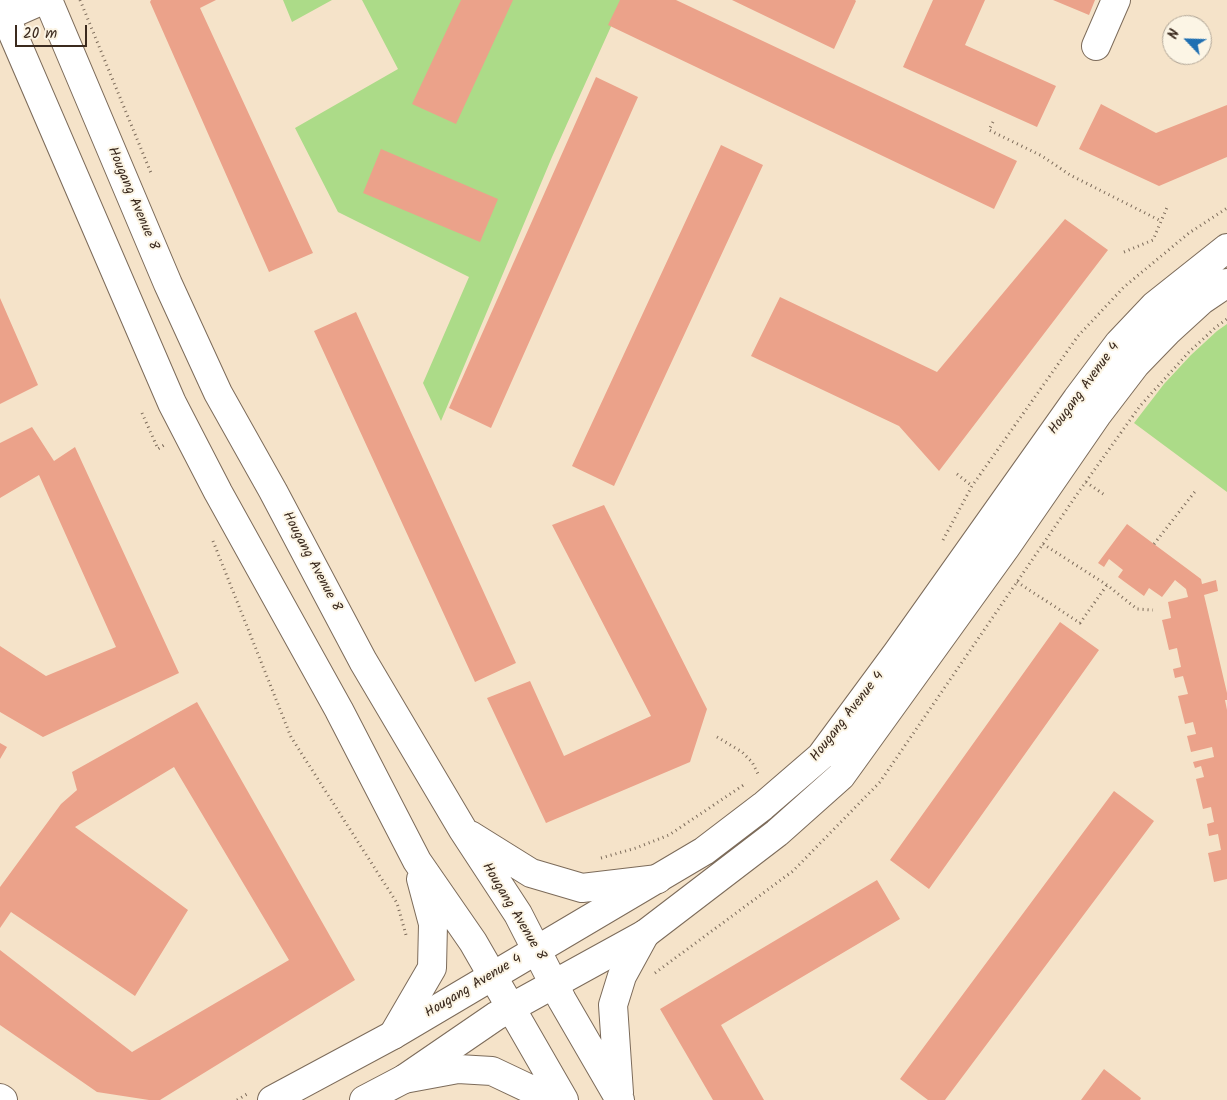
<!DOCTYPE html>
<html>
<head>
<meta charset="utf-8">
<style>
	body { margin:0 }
	#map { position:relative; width:1227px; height:1100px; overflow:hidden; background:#f5e3c9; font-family:Kalam,sans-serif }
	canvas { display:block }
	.north { position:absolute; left:1162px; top:15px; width:50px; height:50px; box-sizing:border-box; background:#fcf5e5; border:1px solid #afa495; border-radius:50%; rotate:294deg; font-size:14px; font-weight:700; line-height:20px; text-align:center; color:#3b2a1e }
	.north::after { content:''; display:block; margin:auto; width:18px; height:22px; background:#1f6fb2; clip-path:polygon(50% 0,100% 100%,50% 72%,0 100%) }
	.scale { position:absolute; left:15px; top:25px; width:72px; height:22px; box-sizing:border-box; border:2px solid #3b2a1e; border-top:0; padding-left:6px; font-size:15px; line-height:18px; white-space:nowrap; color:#3b2a1e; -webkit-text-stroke:4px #fcf5e5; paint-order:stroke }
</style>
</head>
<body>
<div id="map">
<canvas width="1227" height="1100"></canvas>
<div class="north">N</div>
<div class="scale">20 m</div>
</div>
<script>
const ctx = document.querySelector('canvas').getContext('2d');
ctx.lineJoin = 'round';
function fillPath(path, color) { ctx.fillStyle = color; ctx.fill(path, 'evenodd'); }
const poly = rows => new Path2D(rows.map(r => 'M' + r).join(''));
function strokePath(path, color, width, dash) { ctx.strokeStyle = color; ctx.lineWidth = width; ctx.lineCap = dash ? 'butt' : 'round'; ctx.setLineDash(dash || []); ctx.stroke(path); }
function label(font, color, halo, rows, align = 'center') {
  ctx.font = font + ' Kalam,sans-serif'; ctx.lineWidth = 4; ctx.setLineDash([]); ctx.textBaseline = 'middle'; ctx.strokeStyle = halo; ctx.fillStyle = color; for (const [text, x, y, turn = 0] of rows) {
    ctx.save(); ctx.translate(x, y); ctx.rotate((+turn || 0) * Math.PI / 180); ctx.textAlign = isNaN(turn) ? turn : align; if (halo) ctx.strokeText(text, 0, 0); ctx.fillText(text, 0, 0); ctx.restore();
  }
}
const green = poly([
	[283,0,332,0,292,22],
	[362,0,623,0,552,157,441,421,423,383,469,277,338,212,295,128,398,69],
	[1227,324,1227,492,1134,423,1164,384,1191,355,1217,331]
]);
const building = poly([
	[151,0,216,0,200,8,313,253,269,272,150,2],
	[461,0,513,0,456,124,412,104],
	[620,0,676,0,1017,161,994,209,608,25],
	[732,0,855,0,856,1,834,49],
	[933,0,985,0,965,45,1056,86,1037,127,903,67],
	[1053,0,1095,0,1089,15],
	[596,77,638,97,491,428,449,408],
	[1101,104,1156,133,1227,105,1227,157,1159,186,1079,149],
	[721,145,763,165,614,486,572,466],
	[381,149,498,199,480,242,363,193],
	[1065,219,1108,250,939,471,899,426,751,356,780,297,937,372],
	[0,298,38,385,0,404],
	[356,312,516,663,475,682,314,331],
	[32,427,54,461,75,447,179,673,43,737,0,712,0,646,46,676,116,647,39,475,0,498,0,443],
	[604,505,707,709,690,762,546,823,487,698,530,681,564,756,651,716,552,525],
	[1127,524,1201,579,1202,584,1216,580,1218,591,1204,595,1227,693,1227,700,1225,700,1227,710,1227,879,1214,882,1208,853,1221,850,1218,834,1209,836,1207,824,1214,822,1211,807,1203,809,1196,779,1204,777,1201,766,1195,768,1193,762,1214,757,1212,747,1191,752,1187,736,1196,734,1193,722,1185,724,1178,696,1188,694,1183,676,1175,678,1173,669,1181,667,1177,648,1169,650,1162,620,1171,618,1168,602,1188,597,1186,589,1175,580,1162,597,1149,588,1144,596,1118,577,1123,570,1109,559,1104,567,1098,563],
	[1060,622,1099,650,929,889,890,860],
	[197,702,355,980,160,1100,149,1100,97,1092,0,1025,0,950,132,1052,289,960,174,767,75,827,188,910,135,996,11,912,0,928,0,887,61,804,77,790,72,772],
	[0,743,7,747,0,759],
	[1114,791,1154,821,945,1100,928,1100,900,1079],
	[877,880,900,919,721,1025,764,1100,713,1100,660,1009],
	[1104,1069,1141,1098,1140,1100,1081,1100]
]);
const path = poly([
	[80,0,151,173],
	[993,122,989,130,1042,156,1070,175,1161,221],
	[1124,252,1153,240,1168,205],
	[142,413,158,449,164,445],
	[957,474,972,486],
	[1086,482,1106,496],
	[943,540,972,486,1078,336,1124,287,1189,233,1227,208],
	[213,541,291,737,397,903,406,935],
	[1043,544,1107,585,1137,609,1153,610],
	[1154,544,1197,489],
	[1017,582,1080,623,1107,585],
	[717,737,742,752,752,762,759,776],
	[601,858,636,848,669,835,745,784],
	[655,973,793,871,880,782,1080,490,1140,406,1189,352,1216,327,1227,319],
	[237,1100,247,1094]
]);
const minor = poly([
	[0,19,43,0],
	[1096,46,1116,0],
	[0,1098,3,1100],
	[272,1100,393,1035,704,851,763,806,821,756,897,653,1077,399,1119,343,1154,306,1227,248],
	[364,1100,404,1079,496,1016,645,934,777,833,841,776,1006,547,1097,415,1136,364,1167,332,1202,300,1227,283]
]);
const major = poly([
	[48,0,168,284,218,393,273,491,363,661,463,830,518,914,562,1000,620,1100],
	[0,4,172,403,218,492,339,710,417,861,473,942,564,1100],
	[470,835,531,873,582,888,658,879],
	[393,1035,432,968,433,924,421,879],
	[404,1079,458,1069,492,1071,530,1089,544,1100],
	[619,1093,613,1005,622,976,645,934]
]);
const streetNames = [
	["Hougang Avenue 8",132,199,67],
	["Hougang Avenue 4",1085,389,-54],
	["Hougang Avenue 8",311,562,62],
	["Hougang Avenue 4",848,717,-52],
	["Hougang Avenue 8",513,912,59],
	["Hougang Avenue 4",474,987,-31]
];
fillPath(green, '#acdb88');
fillPath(building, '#eba28a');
strokePath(minor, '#7c6b5a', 30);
strokePath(major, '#7c6b5a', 30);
strokePath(path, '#7c6b5a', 3, [1, 4]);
strokePath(minor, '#fff', 28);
strokePath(major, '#fff', 28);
label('14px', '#3b2a1e', '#fcf5e5', streetNames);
</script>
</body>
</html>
